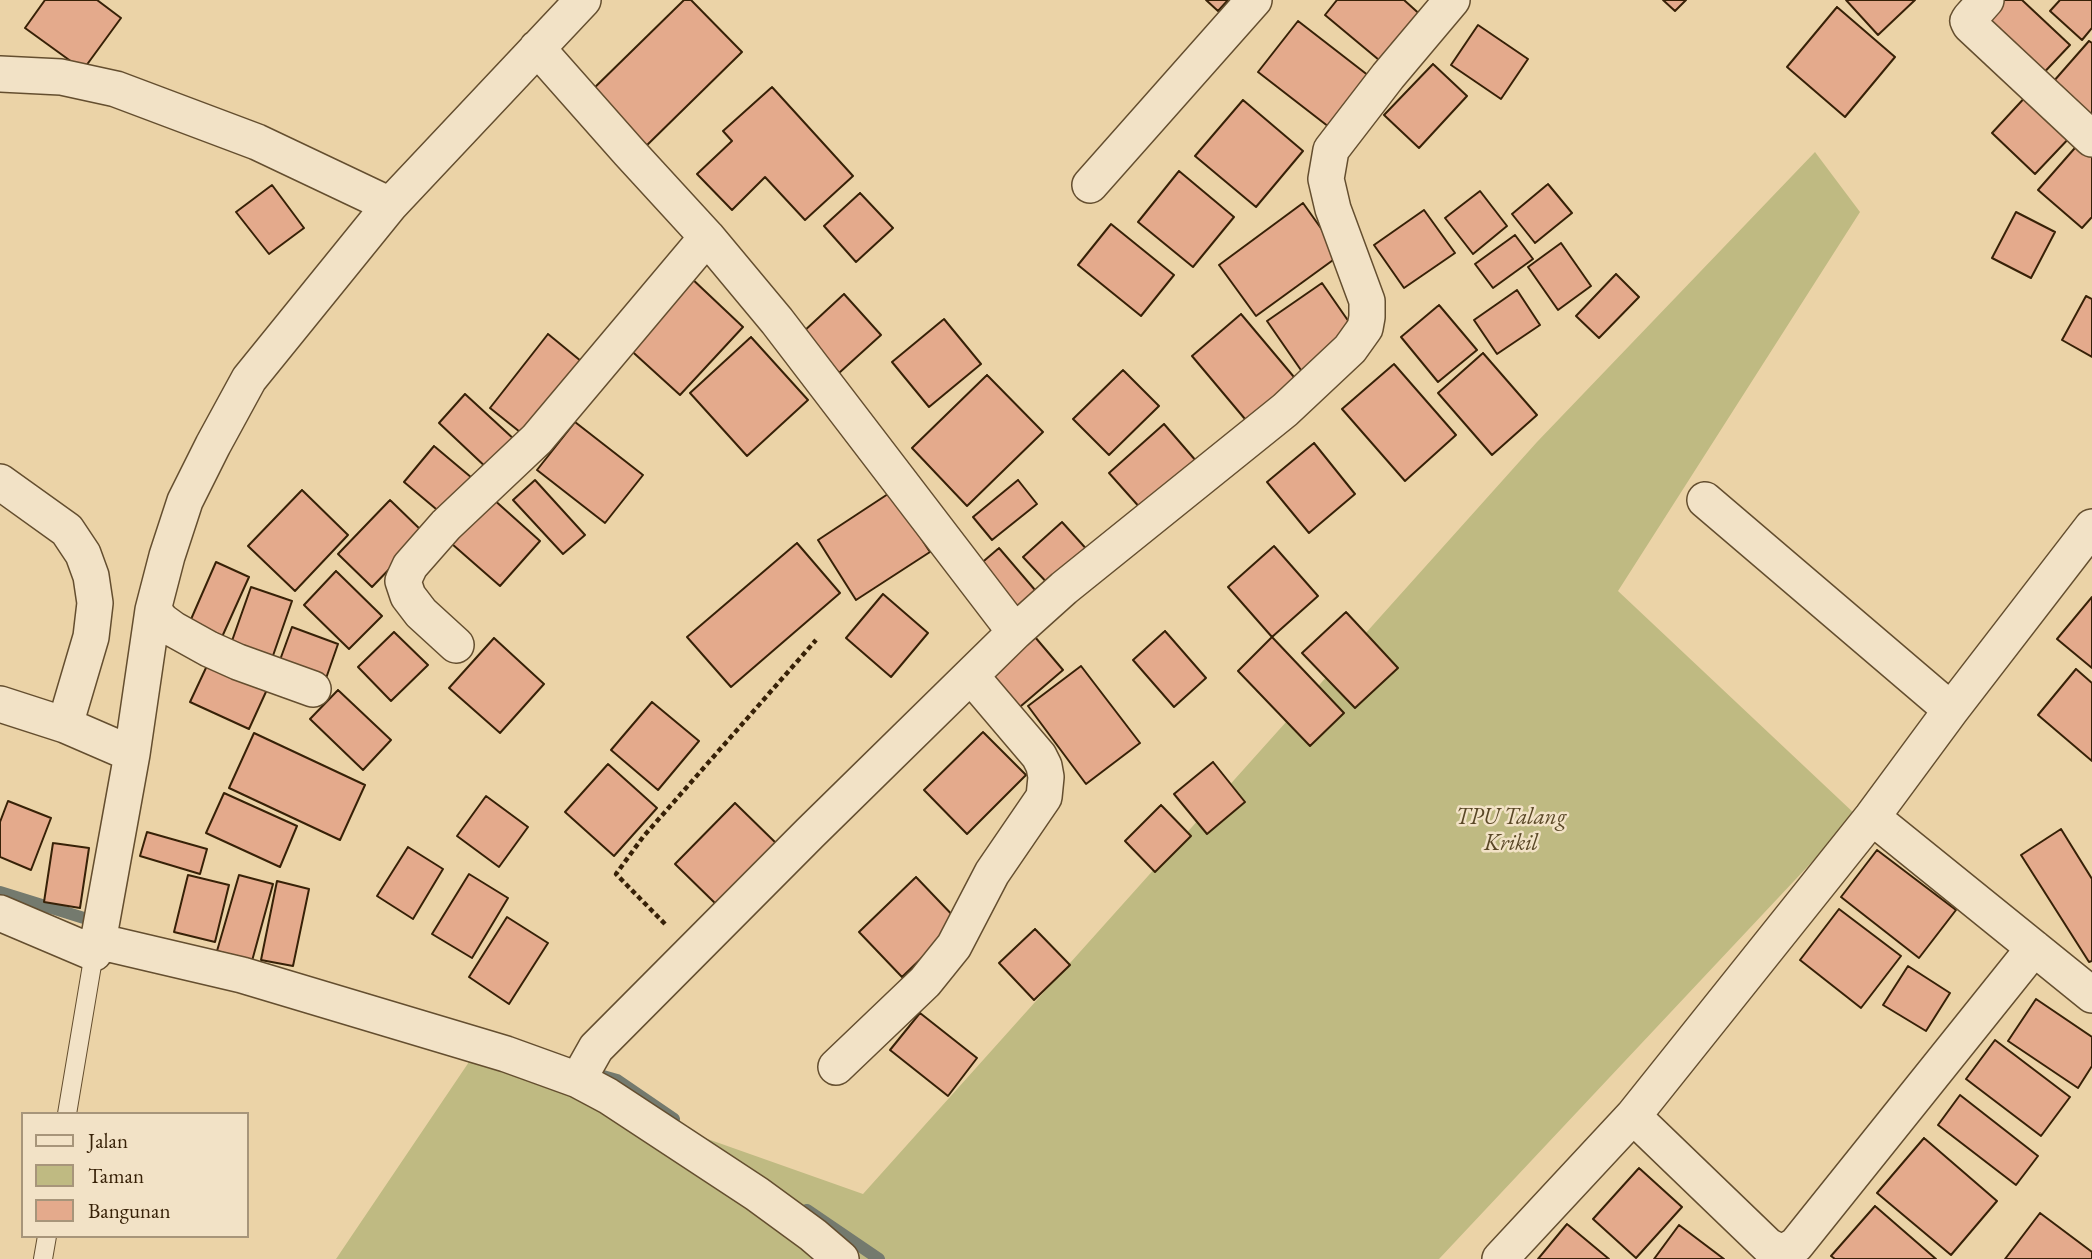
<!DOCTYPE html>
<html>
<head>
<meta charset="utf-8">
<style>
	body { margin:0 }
	#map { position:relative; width:2092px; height:1259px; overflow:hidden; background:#ebd3a7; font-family:"EB Garamond",serif }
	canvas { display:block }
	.legend { position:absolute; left:21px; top:1112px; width:228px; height:126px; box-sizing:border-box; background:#f2e2c6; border:2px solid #a7957a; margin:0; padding:9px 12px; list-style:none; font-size:21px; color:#372107 }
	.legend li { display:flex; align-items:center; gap:14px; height:35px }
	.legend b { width:35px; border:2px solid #a7957a }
</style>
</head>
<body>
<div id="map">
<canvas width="2092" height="1259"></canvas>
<ul class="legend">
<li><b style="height:9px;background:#f2e2c6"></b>Jalan</li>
<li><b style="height:19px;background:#bfba82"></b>Taman</li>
<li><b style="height:19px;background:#e4aa8c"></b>Bangunan</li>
</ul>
</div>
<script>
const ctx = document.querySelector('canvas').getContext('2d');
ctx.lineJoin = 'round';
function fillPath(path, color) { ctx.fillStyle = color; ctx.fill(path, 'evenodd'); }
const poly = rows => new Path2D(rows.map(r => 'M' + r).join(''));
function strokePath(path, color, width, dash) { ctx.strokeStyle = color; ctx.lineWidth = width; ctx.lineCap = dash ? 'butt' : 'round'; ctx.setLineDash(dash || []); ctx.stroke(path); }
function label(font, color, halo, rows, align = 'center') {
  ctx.font = font + ' "EB Garamond",serif'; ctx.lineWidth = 5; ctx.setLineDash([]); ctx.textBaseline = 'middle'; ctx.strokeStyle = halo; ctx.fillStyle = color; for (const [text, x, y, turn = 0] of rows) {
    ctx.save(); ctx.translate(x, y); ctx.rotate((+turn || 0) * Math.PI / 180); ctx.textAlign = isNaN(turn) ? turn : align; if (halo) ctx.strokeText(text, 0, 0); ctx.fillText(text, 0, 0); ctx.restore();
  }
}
const green = poly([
	[1815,152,1860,212,1618,591,1856,815,1439,1259,336,1259,473,1056,863,1194,1537,442]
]);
const stream = poly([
	[0,892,100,923],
	[596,1074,617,1080,674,1119],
	[807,1210,879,1259]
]);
const building = poly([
	[45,0,97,0,121,18,83,70,25,28,45,0],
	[684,0,691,0,742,52,641,151,587,95,684,0],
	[1206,0,1228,0,1218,11,1206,0],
	[1337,0,1404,0,1424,18,1385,65,1325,15,1337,0],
	[1663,0,1686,0,1675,11,1663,0],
	[1846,0,1915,0,1878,35,1846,0],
	[2003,0,2022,0,2070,45,2036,81,1978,27,2003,0],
	[2060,0,2092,0,2092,28,2082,40,2050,11,2060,0],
	[1837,7,1895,57,1845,117,1787,67,1837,7],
	[1298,21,1369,76,1329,127,1258,72,1298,21],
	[1478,25,1528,59,1501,99,1451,65,1478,25],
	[2089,41,2092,43,2092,116,2046,90,2089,41],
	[1433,64,1467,96,1419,148,1384,115,1433,64],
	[772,87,853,176,805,220,765,177,732,210,697,174,732,141,723,131,772,87],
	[2029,93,2073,134,2035,174,1992,133,2029,93],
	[1243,100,1303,151,1256,207,1195,156,1243,100],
	[2081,141,2092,150,2092,217,2082,228,2038,190,2081,141],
	[1179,171,1234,217,1193,267,1138,222,1179,171],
	[1548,184,1572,213,1535,243,1512,214,1548,184],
	[272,185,304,228,269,254,236,212,272,185],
	[1480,191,1507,226,1473,254,1445,218,1480,191],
	[860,193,893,228,856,262,824,226,860,193],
	[1303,203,1340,255,1256,316,1219,265,1303,203],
	[1424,210,1455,253,1404,288,1374,245,1424,210],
	[2016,212,2055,232,2031,278,1992,258,2016,212],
	[1111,224,1174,275,1141,316,1078,265,1111,224],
	[1515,235,1533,259,1493,288,1475,264,1515,235],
	[1561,243,1591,286,1558,310,1528,267,1561,243],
	[1616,274,1639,297,1599,338,1576,316,1616,274],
	[689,276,743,327,680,395,625,345,689,276],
	[1322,283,1358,335,1303,373,1267,321,1322,283],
	[1517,290,1540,325,1497,354,1474,320,1517,290],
	[844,294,881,335,839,373,802,333,844,294],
	[2086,296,2092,299,2092,357,2062,340,2086,296],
	[1439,305,1477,350,1438,382,1401,337,1439,305],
	[1241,314,1299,383,1250,425,1192,356,1241,314],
	[944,319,981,364,929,407,892,362,944,319],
	[548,334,587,366,530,440,490,408,548,334],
	[751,337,808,400,747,456,690,393,751,337],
	[1483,353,1537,415,1492,455,1438,393,1483,353],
	[1394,364,1456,435,1405,481,1342,409,1394,364],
	[1123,370,1159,406,1109,455,1073,419,1123,370],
	[987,375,1043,432,967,506,912,448,987,375],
	[465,394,516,441,490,471,439,423,465,394],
	[575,422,643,475,605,523,537,470,575,422],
	[1164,424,1197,462,1142,510,1109,473,1164,424],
	[1314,443,1355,494,1309,533,1267,482,1314,443],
	[434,446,472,478,442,514,404,482,434,446],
	[535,480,585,535,563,554,513,500,535,480],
	[1018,480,1037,504,992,540,973,517,1018,480],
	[302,490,348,535,295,591,248,546,302,490],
	[891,492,930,552,856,600,818,540,891,492],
	[492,498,540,541,500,586,452,544,492,498],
	[390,500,424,533,372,587,338,554,390,500],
	[1062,522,1090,553,1051,587,1023,557,1062,522],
	[797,543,840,593,731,687,687,637,797,543],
	[1274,546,1318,596,1272,637,1228,587,1274,546],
	[999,548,1041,597,1013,621,971,572,999,548],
	[216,562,249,577,217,648,185,633,216,562],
	[336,571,382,616,349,649,304,605,336,571],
	[251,587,292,601,268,670,227,655,251,587],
	[883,594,928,633,891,677,846,638,883,594],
	[2092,597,2092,668,2057,639,2092,597],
	[1346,612,1398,668,1355,708,1302,653,1346,612],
	[292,627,338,644,323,687,276,671,292,627],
	[1165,631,1206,678,1174,707,1133,660,1165,631],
	[394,632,428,665,391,701,358,667,394,632],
	[1035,637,1063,670,1007,718,979,684,1035,637],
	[1272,637,1344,713,1310,746,1238,671,1272,637],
	[494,638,544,684,500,733,449,688,494,638],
	[212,655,270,683,249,729,190,702,212,655],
	[1081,666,1140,743,1086,784,1028,706,1081,666],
	[2076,669,2092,683,2092,761,2038,715,2076,669],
	[338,690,391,740,363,770,310,719,338,690],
	[652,702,699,741,658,790,611,750,652,702],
	[983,732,1026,775,967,834,924,790,983,732],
	[254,733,365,785,340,840,229,788,254,733],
	[1213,762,1245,802,1207,834,1174,794,1213,762],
	[608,764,657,808,614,856,565,812,608,764],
	[224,793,297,826,280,867,206,833,224,793],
	[486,796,528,827,499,867,457,836,486,796],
	[8,801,51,818,31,870,0,857,0,822,8,801],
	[735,803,779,846,719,907,675,864,735,803],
	[1161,805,1191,836,1155,872,1125,841,1161,805],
	[2061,829,2092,879,2092,961,2089,962,2021,855,2061,829],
	[147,832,207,849,200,874,140,856,147,832],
	[53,843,89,848,80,908,44,902,53,843],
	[408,847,443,869,413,919,377,896,408,847],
	[1877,850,1956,910,1919,958,1841,897,1877,850],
	[469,874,508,898,472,958,432,934,469,874],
	[188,875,229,885,215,942,174,932,188,875],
	[239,875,273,884,252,961,217,951,239,875],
	[916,877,959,922,902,977,859,932,916,877],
	[277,881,309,889,293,966,261,960,277,881],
	[1839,909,1901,956,1861,1008,1800,960,1839,909],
	[507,917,548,943,509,1004,469,977,507,917],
	[1035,929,1070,965,1034,1000,999,963,1035,929],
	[1908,966,1950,993,1926,1031,1883,1005,1908,966],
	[2036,999,2092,1037,2092,1066,2078,1088,2008,1041,2036,999],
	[920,1013,977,1058,948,1096,890,1050,920,1013],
	[1995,1040,2070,1097,2041,1136,1966,1079,1995,1040],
	[1960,1095,2038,1156,2016,1185,1938,1125,1960,1095],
	[1924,1138,1997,1201,1951,1255,1877,1193,1924,1138],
	[1639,1168,1682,1207,1636,1258,1593,1219,1639,1168],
	[1875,1206,1936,1259,1835,1259,1831,1256,1875,1206],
	[2040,1213,2092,1252,2092,1259,2005,1259,2040,1213],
	[1567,1224,1609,1259,1538,1259,1567,1224],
	[1679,1225,1724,1259,1654,1259,1679,1225]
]);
const path = poly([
	[665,924,616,874,643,837,816,640]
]);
const lane = poly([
	[67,1114,94,953],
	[43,1259,47,1236]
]);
const street = poly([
	[1986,0,1970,18,1968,21,1970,25,2092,139],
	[537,48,629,152,707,237,777,321,1015,632],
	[0,74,61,77,116,89,257,142,390,205],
	[1090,185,1254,0],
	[0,482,67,530,83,554,91,576,95,603,91,637,65,725],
	[1705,500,1951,710],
	[153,610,162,621,173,629,209,649,238,662,313,689],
	[456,645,421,613,408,596,403,581,410,566,446,525,537,439,707,237],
	[0,704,65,725,132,754],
	[1872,817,2092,995],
	[0,913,94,953,100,931,132,754,153,610,167,556,185,501,213,445,249,379,390,205,583,0],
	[97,941,242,975,506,1054,578,1080,608,1096,757,1194,813,1235,841,1259],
	[836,1067,925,982,954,946,992,873,1044,797,1046,777,1044,766,1039,756,971,676],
	[578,1080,596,1048,810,833,1015,632,1064,588,1285,410,1350,349,1365,328,1367,317,1367,301,1333,209,1326,179,1331,150,1388,76,1452,0],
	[1633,1116,1768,1246,1782,1253,1796,1245,2034,948],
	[1500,1259,1633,1116,1872,817,1951,710,2092,527]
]);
const parkNames = [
	["TPU Talang",1511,818],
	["Krikil",1511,844]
];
fillPath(green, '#bfba82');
strokePath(stream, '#747a6e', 12);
fillPath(building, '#e4aa8c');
strokePath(building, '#372107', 2);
strokePath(lane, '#644e2f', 20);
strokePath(street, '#644e2f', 38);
strokePath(path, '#372107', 4.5, [5, 3.5]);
strokePath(lane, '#f2e2c6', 18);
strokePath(street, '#f2e2c6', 35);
label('italic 23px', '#594726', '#f2e2c6', parkNames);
</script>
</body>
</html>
